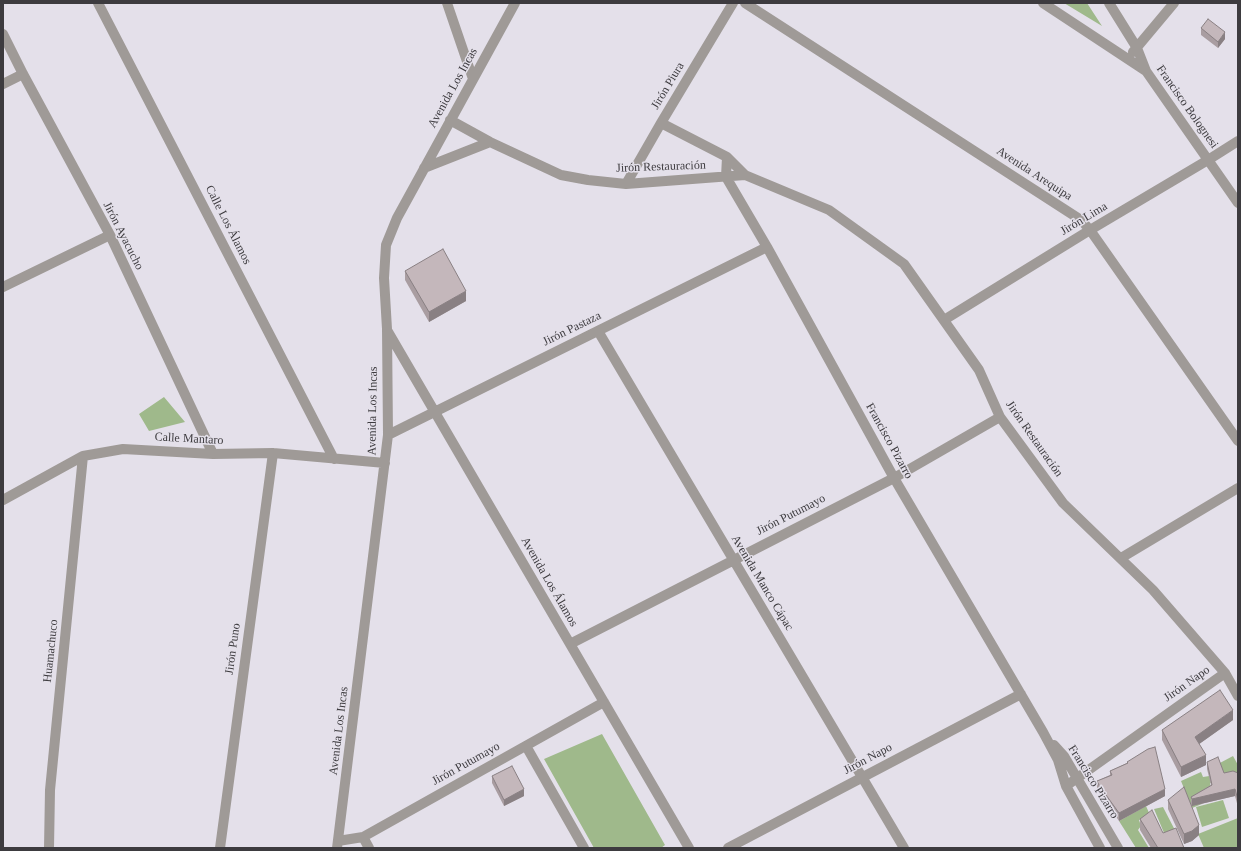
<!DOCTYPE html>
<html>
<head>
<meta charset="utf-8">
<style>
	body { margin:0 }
	#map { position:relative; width:1241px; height:851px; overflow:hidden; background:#e4e0ea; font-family:"Times New Roman",serif }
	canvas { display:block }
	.frame { position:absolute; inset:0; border:4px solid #3d3b3f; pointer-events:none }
</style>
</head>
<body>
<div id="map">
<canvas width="1241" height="851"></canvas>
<div class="frame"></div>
</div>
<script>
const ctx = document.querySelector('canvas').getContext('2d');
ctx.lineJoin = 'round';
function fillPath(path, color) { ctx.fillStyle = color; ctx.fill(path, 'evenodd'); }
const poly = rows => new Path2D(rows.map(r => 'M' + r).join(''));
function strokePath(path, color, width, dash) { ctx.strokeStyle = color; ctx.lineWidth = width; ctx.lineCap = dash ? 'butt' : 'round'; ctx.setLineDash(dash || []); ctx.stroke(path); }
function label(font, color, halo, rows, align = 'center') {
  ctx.font = font + ' "Times New Roman",serif'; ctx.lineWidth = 3; ctx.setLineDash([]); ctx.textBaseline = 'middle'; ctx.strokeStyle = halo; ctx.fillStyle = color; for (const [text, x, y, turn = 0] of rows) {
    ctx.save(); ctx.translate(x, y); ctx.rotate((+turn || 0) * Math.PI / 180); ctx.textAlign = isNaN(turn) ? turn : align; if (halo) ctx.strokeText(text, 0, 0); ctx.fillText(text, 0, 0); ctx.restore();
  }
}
const green = poly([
	[1064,3,1087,3,1102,26],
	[164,397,185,422,149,431,139,414],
	[602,734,665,845,661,848,594,848,544,759],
	[1233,756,1238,765,1238,780,1210,783,1211,791,1202,804,1192,808,1181,781,1201,772,1203,777,1222,774,1218,764],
	[1223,800,1229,818,1202,827,1196,807],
	[1146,806,1150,815,1139,820,1141,826,1138,830,1149,848,1136,848,1119,821],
	[1163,807,1178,836,1167,840,1154,809],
	[1238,818,1238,848,1204,848,1198,834]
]);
const minor = poly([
	[98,3,334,459],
	[447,3,473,79],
	[745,3,1081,220,1090,230,1238,441],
	[1043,3,1146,71],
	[1109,3,1137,48,1146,71,1238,203],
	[3,34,23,74,110,235,213,454],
	[1133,52,1174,3],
	[3,84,23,74],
	[450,120,490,142,561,175,588,180,626,184,745,175],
	[661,123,727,157,745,175,829,210,904,264,979,370,1000,417,1063,503,1153,590,1225,673,1238,696],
	[727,157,726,177,767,247,894,478,1043,732,1058,760,1066,786,1100,848],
	[424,168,490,142],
	[626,184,661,123,733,3],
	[3,287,110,235],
	[944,320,1090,230,1208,160,1238,141],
	[387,330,689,848],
	[598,331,904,848],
	[388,435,767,247],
	[3,500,83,456,123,449,213,454,273,453,385,463],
	[1121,558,1238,488],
	[570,644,894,478,1000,417],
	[1054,745,1064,756,1118,848],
	[526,746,584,848],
	[1066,786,1225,673],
	[363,837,369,848],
	[338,841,363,837,604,702],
	[49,848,50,790,83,456],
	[220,848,273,453],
	[337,848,388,435,387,329,384,278,386,245,397,218,515,3],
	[728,848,1021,694]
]);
const wall = poly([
	[1201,28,1225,39,1218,48,1201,35],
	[405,271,466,301,429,322,405,280],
	[1238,642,1238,655,1237,652,1237,643],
	[1233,720,1199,744,1206,765,1181,777,1162,740,1162,730],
	[1127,762,1165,796,1119,821,1106,802,1105,804,1097,789,1097,781,1110,775,1110,771,1127,763],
	[1207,762,1224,773,1238,773,1238,807,1235,796,1192,806,1191,804,1191,797,1211,785,1207,769],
	[492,776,524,796,504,806,492,783],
	[1168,800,1199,835,1192,841,1184,844,1168,809],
	[1140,819,1163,833,1184,848,1151,848,1140,830]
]);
const shadedWall = poly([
	[1225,32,1225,39,1218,48,1218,42],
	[466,291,466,301,429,322,429,312],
	[1233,710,1233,720,1195,747,1195,737],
	[1206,755,1206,765,1181,777,1181,767],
	[524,789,524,796,504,806,504,800],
	[1165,789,1165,796,1119,821,1119,813],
	[1235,789,1235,796,1192,806,1192,799],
	[1106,795,1106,802,1105,804,1105,797],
	[1199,825,1199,835,1192,841,1184,844,1184,834]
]);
const building = poly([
	[1208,19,1225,32,1218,42,1201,28,1208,19],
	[443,249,466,291,429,312,405,271,443,249],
	[1220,690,1233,710,1195,737,1206,755,1181,767,1162,730,1220,690],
	[1155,747,1165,789,1119,813,1106,795,1105,797,1097,781,1112,775,1110,771,1128,763,1127,762,1148,749,1155,747],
	[1218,757,1224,773,1233,771,1238,773,1238,800,1235,789,1192,799,1191,797,1212,785,1207,762,1218,757],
	[512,766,524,789,504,800,492,776,512,766],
	[1184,787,1199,825,1192,831,1184,834,1168,800,1184,787],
	[1152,810,1163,833,1176,828,1184,848,1158,848,1140,819,1152,810]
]);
const streetNames = [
	["Jirón Piura",668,86,-59],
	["Avenida Los Incas",453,88,-61],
	["Francisco Bolognesi",1187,107,55],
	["Jirón Restauración",661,167,-2],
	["Avenida Arequipa",1034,174,33],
	["Jirón Lima",1084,219,-31],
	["Calle Los Álamos",228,225,63],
	["Jirón Ayacucho",123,236,63],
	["Jirón Pastaza",572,329,-26],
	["Avenida Los Incas",373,411,-89],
	["Calle Mantaro",189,439,3],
	["Jirón Restauración",1034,439,55],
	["Francisco Pizarro",889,441,61],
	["Jirón Putumayo",791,515,-27],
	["Avenida Los Álamos",549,582,60],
	["Avenida Manco Cápac",762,583,59],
	["Jirón Puno",233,649,-82],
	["Huamachuco",51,651,-84],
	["Jirón Napo",1187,684,-35],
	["Avenida Los Incas",339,731,-83],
	["Jirón Napo",868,759,-28],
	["Jirón Putumayo",466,764,-29],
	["Francisco Pizarro",1093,782,58]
];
fillPath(green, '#9fb98b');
strokePath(minor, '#9f9a97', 10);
fillPath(wall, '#a99da1');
fillPath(shadedWall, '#898083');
fillPath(building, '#c4b7bb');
strokePath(building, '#898083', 1);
label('12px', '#3d3b3f', '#e4e0ea', streetNames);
</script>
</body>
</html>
